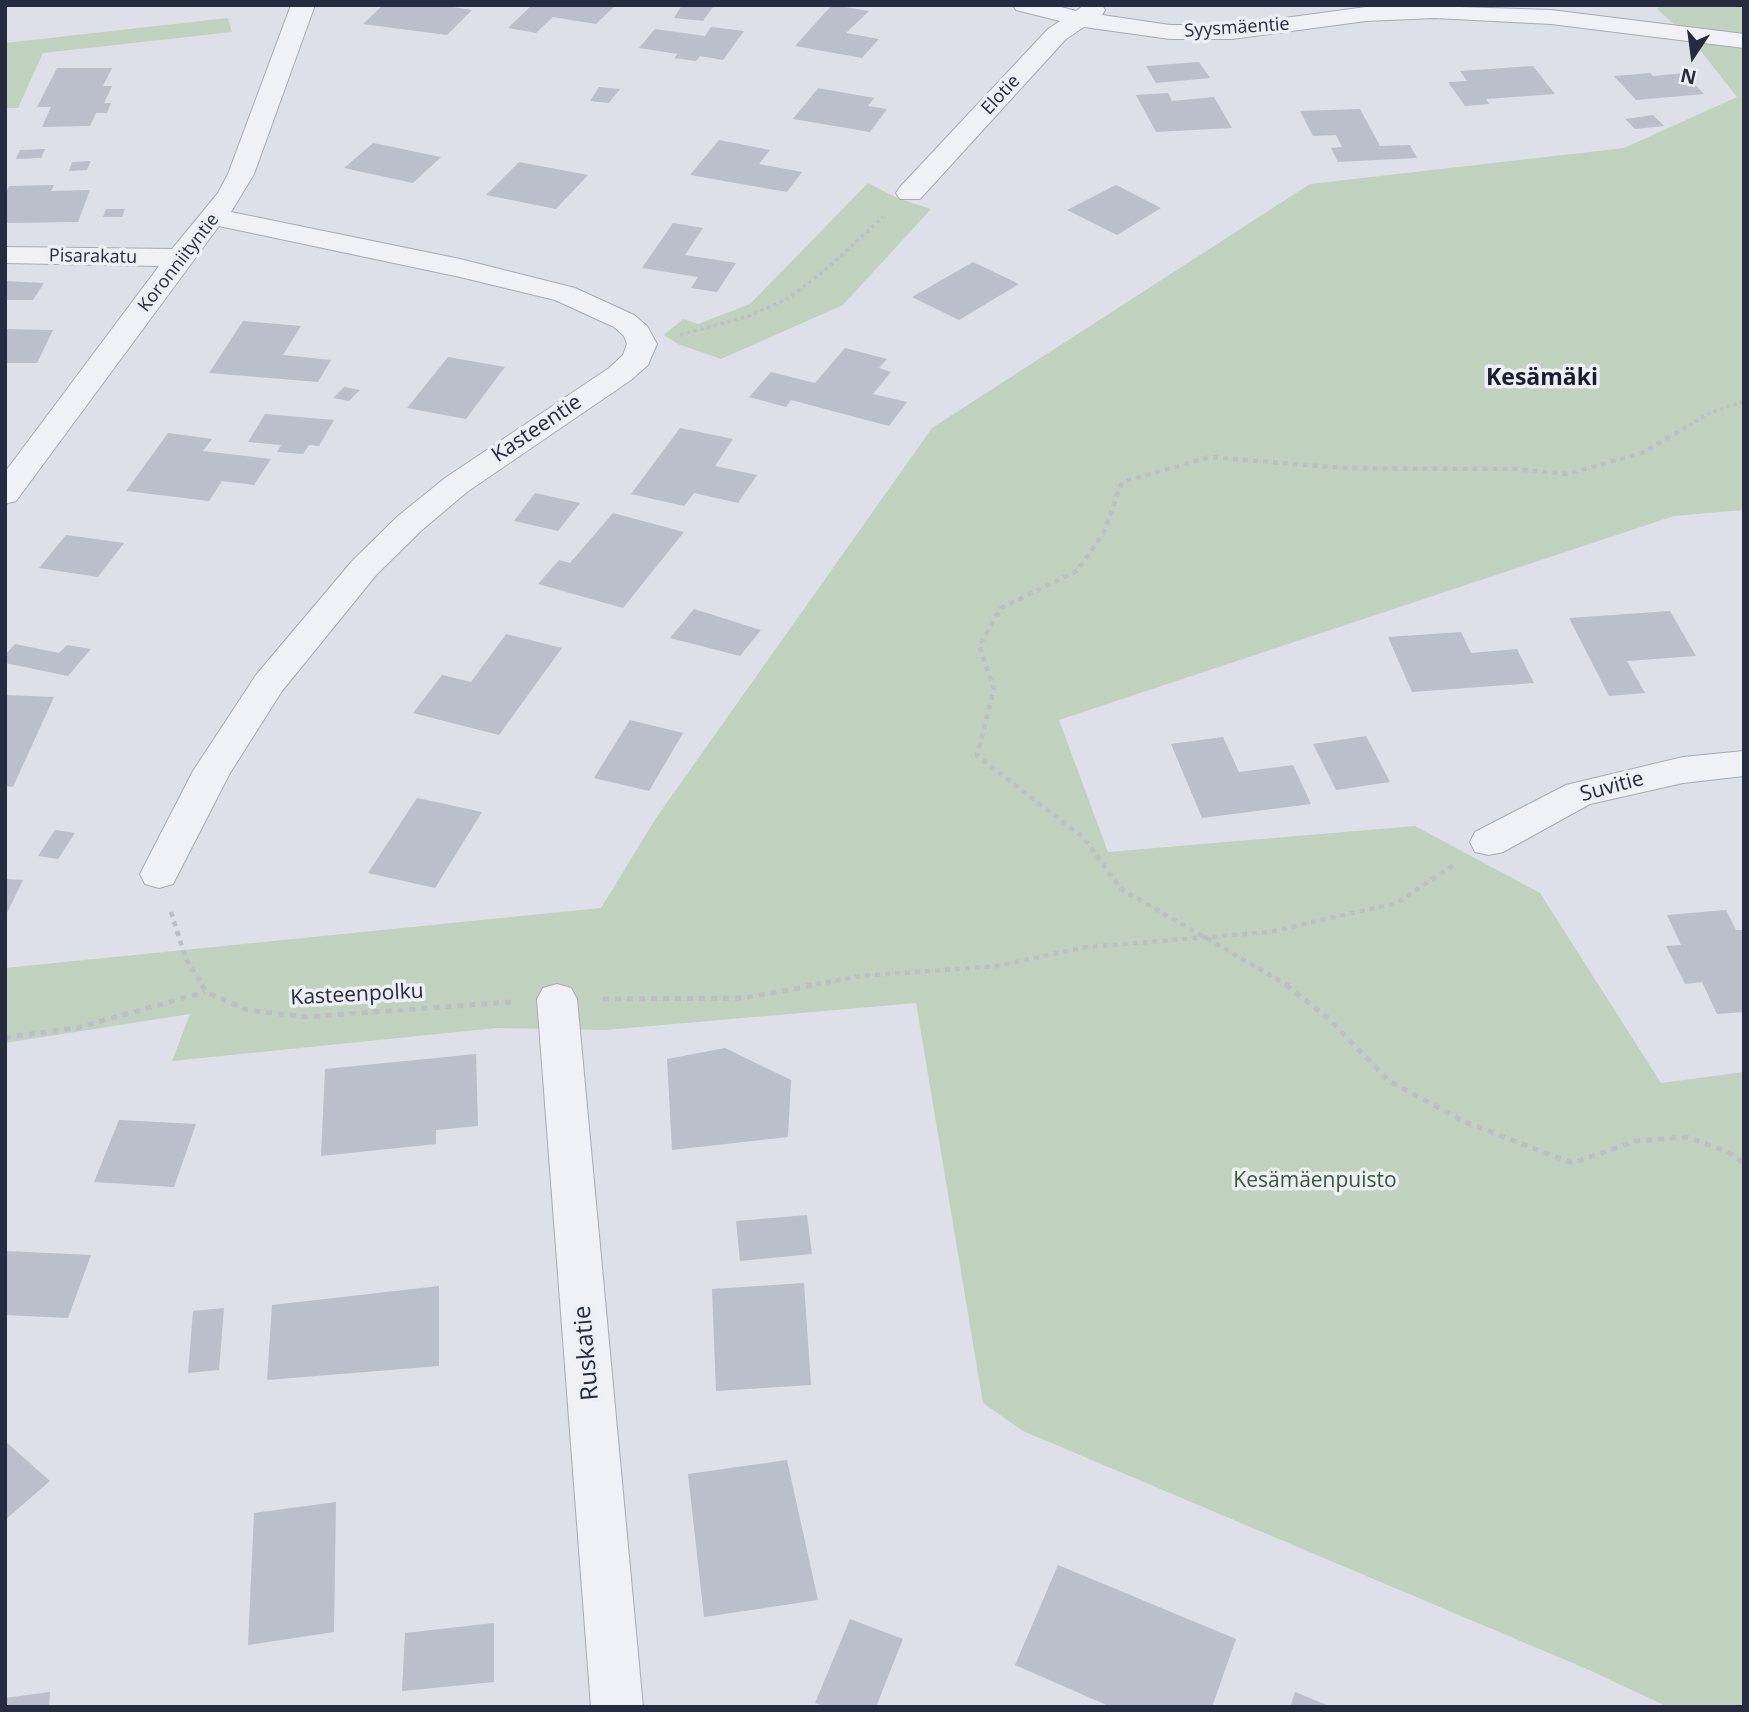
<!DOCTYPE html>
<html>
<head>
<meta charset="utf-8">
<style>
	body { margin:0 }
	#map { position:relative; width:1749px; height:1712px; overflow:hidden; background:#dde0e8; font-family:"Open Sans",sans-serif }
	canvas { display:block }
	.frame { position:absolute; inset:0; border:7px solid #262b3f; pointer-events:none }
	.north { position:absolute; left:1658px; top:21px; width:70px; height:70px; -webkit-text-stroke:5px #edeff5; paint-order:stroke; rotate:193deg; font-size:19px; font-weight:700; line-height:28px; text-align:center; color:#262b3f }
	.north::after { content:''; display:block; margin:auto; width:24px; height:32px; background:#262b3f; clip-path:polygon(50% 0,100% 100%,50% 72%,0 100%) }
</style>
</head>
<body>
<div id="map">
<canvas width="1749" height="1712"></canvas>
<div class="frame"></div>
<div class="north">N</div>
</div>
<script>
const ctx = document.querySelector('canvas').getContext('2d');
ctx.lineJoin = 'round';
function fillPath(path, color) { ctx.fillStyle = color; ctx.fill(path, 'evenodd'); }
const poly = rows => new Path2D(rows.map(r => 'M' + r).join(''));
function strokePath(path, color, width, dash) { ctx.strokeStyle = color; ctx.lineWidth = width; ctx.lineCap = dash ? 'butt' : 'round'; ctx.setLineDash(dash || []); ctx.stroke(path); }
function label(font, color, halo, rows, align = 'center') {
  ctx.font = font + ' "Open Sans",sans-serif'; ctx.lineWidth = 7; ctx.setLineDash([]); ctx.textBaseline = 'middle'; ctx.strokeStyle = halo; ctx.fillStyle = color; for (const [text, x, y, turn = 0] of rows) {
    ctx.save(); ctx.translate(x, y); ctx.rotate((+turn || 0) * Math.PI / 180); ctx.textAlign = isNaN(turn) ? turn : align; if (halo) ctx.strokeText(text, 0, 0); ctx.fillText(text, 0, 0); ctx.restore();
  }
}
const green = poly([
	[1662,5,1744,5,1744,510,1674,516,1059,720,1108,852,1415,826,1540,893,1661,1083,1744,1072,1744,1707,1668,1707,1589,1670,1023,1431,983,1403,916,1003,605,1030,497,1028,172,1061,190,1014,5,1043,5,968,601,908,656,818,932,428,1310,184,1624,148,1737,97,1693,41,1657,9],
	[228,18,232,32,43,53,18,108,5,108,5,43],
	[868,183,897,198,931,209,843,305,721,359,678,344,664,335,683,319,698,324,750,304]
]);
const building = poly([
	[383,5,439,5,472,10,447,35,363,24],
	[532,5,616,5,596,24,553,17,536,33,508,28],
	[682,5,696,5,713,7,703,21,674,18],
	[832,5,869,11,846,33,879,39,862,58,795,46],
	[711,27,744,31,723,60,700,56,696,61,674,58,678,54,639,48,655,29,705,36],
	[1199,62,1210,78,1156,83,1146,66],
	[1533,66,1555,94,1486,99,1489,104,1465,106,1448,82,1467,81,1460,71],
	[57,68,112,68,103,86,112,86,104,103,111,103,107,113,96,113,90,126,42,127,51,107,37,107],
	[1650,73,1653,76,1684,73,1704,94,1636,100,1614,76],
	[599,87,620,89,609,103,590,101],
	[818,88,874,98,868,106,887,109,870,132,793,119],
	[1168,93,1172,101,1214,97,1232,128,1156,132,1136,95],
	[1360,109,1380,146,1410,145,1417,158,1338,162,1331,148,1342,147,1336,135,1313,136,1300,111],
	[1653,115,1664,126,1635,129,1625,119],
	[719,140,770,150,759,164,802,172,787,192,690,175],
	[373,143,441,157,413,183,344,168],
	[45,149,41,158,16,159,20,150],
	[91,161,87,170,69,171,72,162],
	[519,162,588,175,556,209,486,195],
	[54,185,51,191,90,190,78,222,5,223,5,194,9,186],
	[1116,185,1161,208,1117,235,1067,210],
	[106,209,125,209,122,217,103,217],
	[673,223,703,228,685,255,736,263,717,292,691,288,698,277,642,268],
	[973,262,1019,284,959,320,912,297],
	[5,281,44,283,33,300,5,300],
	[243,321,301,326,283,355,331,360,318,382,209,373],
	[5,329,53,330,37,363,5,363],
	[845,348,887,359,879,368,891,372,873,394,907,402,889,426,791,400,786,407,749,397,771,372,815,383],
	[448,357,505,367,466,419,407,408],
	[344,387,360,390,349,401,333,398],
	[265,414,334,420,319,446,309,445,303,454,277,452,281,445,248,442],
	[680,428,733,439,715,466,757,475,738,503,694,493,684,506,631,494],
	[168,433,212,439,203,451,271,459,254,485,222,481,209,501,126,491],
	[535,493,580,503,558,531,514,521],
	[613,513,684,532,623,608,538,584,559,560,570,563],
	[66,535,124,543,98,577,39,568],
	[694,609,761,630,740,656,670,638],
	[1670,611,1696,656,1627,661,1645,693,1609,696,1569,618],
	[1461,632,1471,653,1517,649,1534,683,1412,692,1388,637],
	[506,634,562,648,499,735,413,713,442,675,471,682],
	[15,644,59,653,67,645,91,649,68,676,5,663,5,655],
	[5,695,54,697,13,787,5,786],
	[630,720,683,733,649,791,594,778],
	[1366,736,1390,782,1336,790,1313,744],
	[1223,737,1239,772,1293,765,1311,804,1202,818,1171,744],
	[417,798,482,812,435,888,368,873],
	[55,830,75,833,58,859,38,856],
	[5,879,23,880,5,917],
	[1726,910,1736,930,1744,930,1744,1012,1717,1014,1702,982,1685,984,1666,946,1681,945,1667,915],
	[725,1048,791,1080,788,1137,672,1150,667,1059],
	[476,1054,478,1126,436,1130,436,1144,321,1156,325,1069],
	[119,1120,196,1124,174,1187,94,1182],
	[807,1215,812,1254,740,1261,736,1221],
	[5,1251,91,1255,68,1318,5,1315],
	[804,1283,811,1385,716,1391,712,1289],
	[439,1286,439,1366,267,1380,272,1305],
	[224,1308,219,1370,188,1373,193,1311],
	[5,1441,50,1481,5,1520],
	[787,1460,818,1600,704,1617,688,1474],
	[336,1502,334,1632,248,1645,254,1513],
	[1058,1565,1236,1639,1212,1707,1111,1707,1015,1665],
	[850,1619,903,1639,876,1707,827,1707,815,1703],
	[494,1623,494,1682,402,1691,405,1633],
	[50,1692,49,1707,5,1707,5,1698],
	[1295,1692,1332,1707,1290,1707]
]);
const pathFar2 = poly([
	[680,335,749,316,787,299,823,272,883,217],
	[1683,429,1710,413,1744,401]
]);
const pathFar1 = poly([
	[171,912,186,959,203,986],
	[806,986,861,976,997,966,1087,947,1269,932,1397,903,1453,865],
	[1289,986,1121,889,1083,837,977,756,994,689,979,646,1001,608,1077,571,1104,532,1122,482,1210,457,1342,468,1515,469,1567,474,1642,453,1686,427]
]);
const path = poly([
	[202,985,206,992,247,1010,306,1017,511,1002],
	[1286,985,1328,1018,1389,1081,1465,1122,1572,1163,1636,1141,1687,1137,1726,1151,1744,1163],
	[603,999,744,998,815,985],
	[5,1038,80,1027,205,992]
]);
const street = poly([
	[291,5,315,5,254,174,231,212,460,259,575,288,634,315,647,326,657,344,648,365,631,380,467,492,422,530,377,574,282,691,230,773,173,884,159,888,145,884,140,874,193,771,256,675,353,560,398,516,445,478,609,368,623,355,627,344,624,336,614,327,555,300,460,277,219,226,16,501,5,504,5,472,159,266,5,263,5,247,172,249,218,193,228,174,291,5],
	[1013,5,1054,5,1076,11,1084,5,1102,5,1105,10,1102,15,1170,25,1232,25,1366,7,1400,5,1551,10,1744,34,1744,48,1551,24,1435,18,1366,21,1232,39,1170,39,1084,27,1066,39,920,199,900,199,896,193,900,187,1048,29,1060,21,1016,10,1013,5],
	[1744,751,1744,776,1683,783,1590,804,1503,852,1489,855,1475,852,1470,842,1475,832,1566,785,1683,757,1744,751],
	[557,984,571,988,577,999,643,1707,591,1707,537,999,543,988,557,984]
]);
const farStreetnames = [
	["Syysmäentie",1237,28,-4],
	["Elotie",1001,95,-47],
	["Pisarakatu",93,257,1],
	["Koronniityntie",179,263,-52]
];
const streetNames = [
	["Kasteentie",537,429,-34],
	["Suvitie",1612,787,-15],
	["Kasteenpolku",357,995,-3]
];
const parkNames = [
	["Kesämäenpuisto",1315,1181]
];
const farDistrictnames = [
	["Kesämäki",1542,378]
];
const nearStreetnames = [
	["Ruskatie",587,1353,-95]
];
fillPath(green, '#c0d2be');
fillPath(building, '#bbbecb');
strokePath(street, '#a6aab5', 2);
strokePath(pathFar2, '#bbbec6', 3.5, [3.5, 3.5]);
strokePath(pathFar1, '#bbbec6', 4.5, [5, 5]);
strokePath(path, '#bbbec6', 5, [6, 6]);
fillPath(street, '#f0f1f6');
label('18px', '#262b3f', '#edeff5', farStreetnames);
label('21px', '#262b3f', '#edeff5', streetNames);
label('21px', '#345b33', '#edeff5', parkNames);
label('bold 23px', '#191d2f', '#edeff5', farDistrictnames);
label('24px', '#262b3f', '#edeff5', nearStreetnames);
</script>
</body>
</html>
